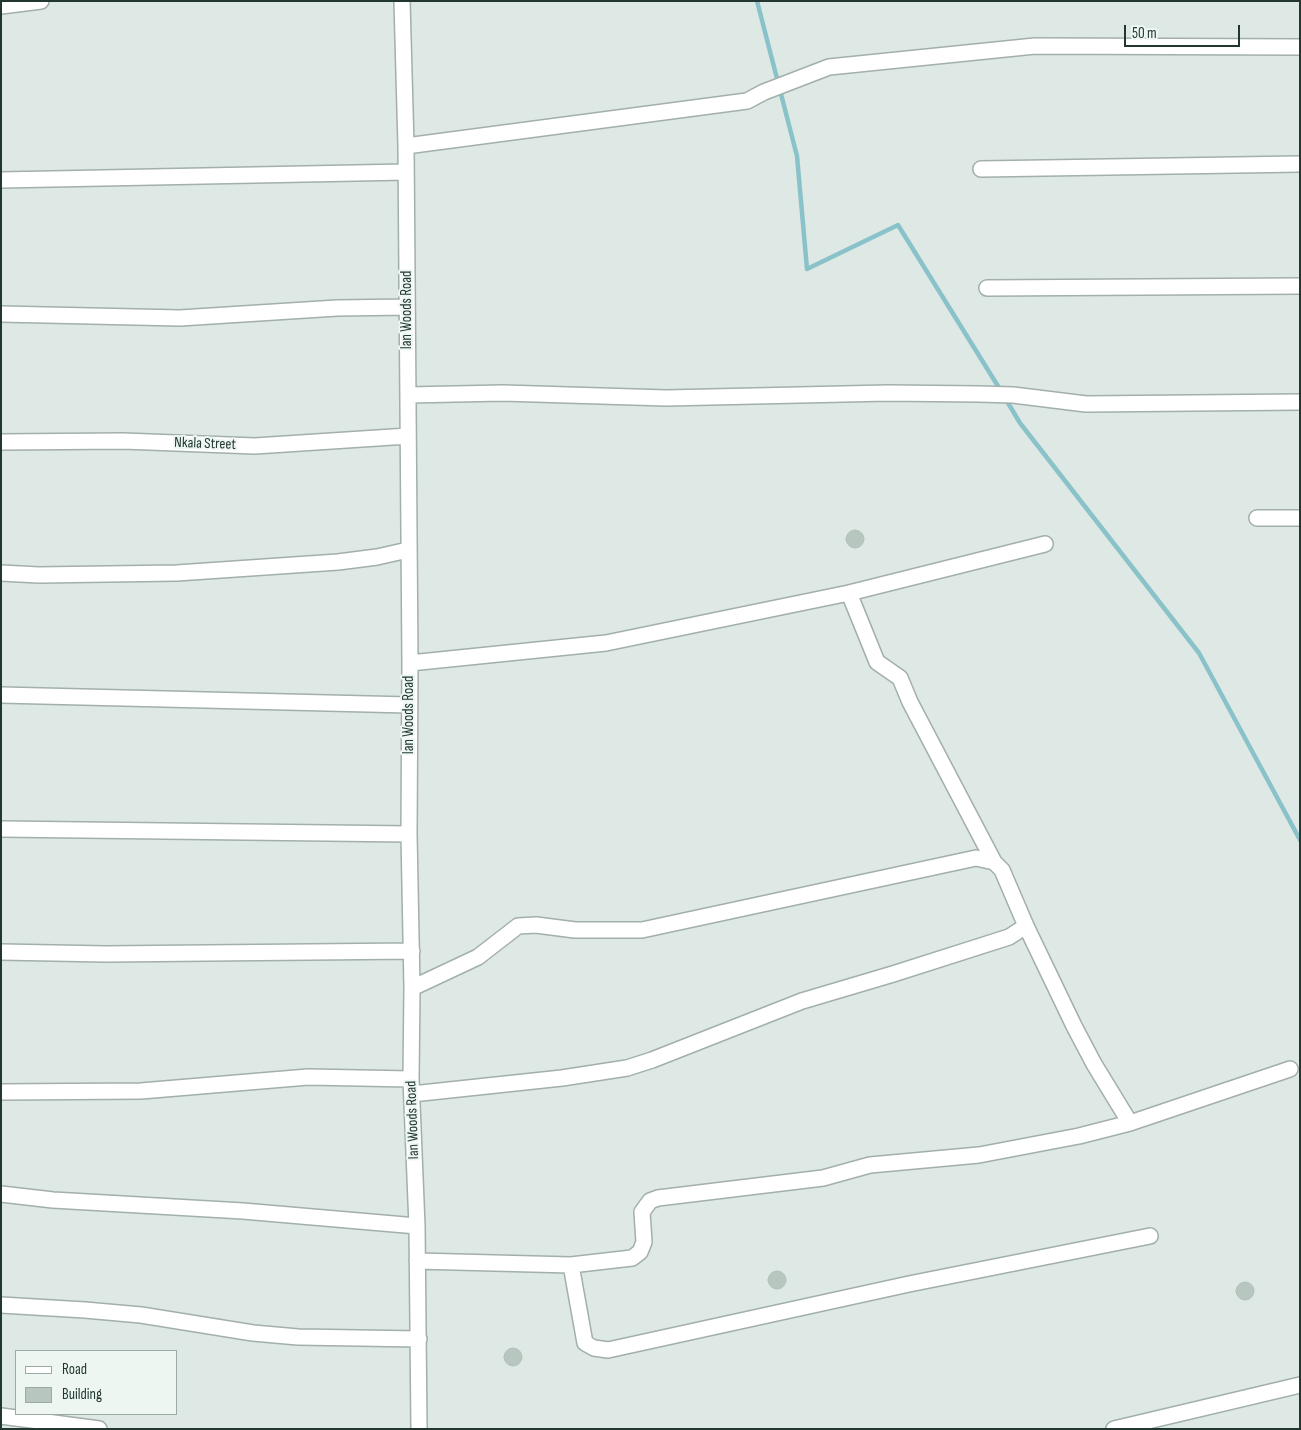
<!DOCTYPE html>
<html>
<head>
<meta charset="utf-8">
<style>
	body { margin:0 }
	#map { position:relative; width:1301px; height:1430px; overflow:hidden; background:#dee8e4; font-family:"Sofia Sans Condensed",sans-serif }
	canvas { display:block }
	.frame { position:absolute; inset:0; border:2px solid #213730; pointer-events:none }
	.legend { position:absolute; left:15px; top:1350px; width:162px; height:65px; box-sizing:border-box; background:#eef6f2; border:1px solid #9caaa4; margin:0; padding:6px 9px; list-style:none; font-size:15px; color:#213730 }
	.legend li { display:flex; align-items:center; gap:10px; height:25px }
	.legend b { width:25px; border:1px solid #9caaa4 }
	.scale { position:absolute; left:1124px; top:25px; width:116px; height:22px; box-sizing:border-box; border:2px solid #213730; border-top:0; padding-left:6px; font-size:15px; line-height:18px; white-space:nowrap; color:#213730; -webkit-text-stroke:4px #eef6f2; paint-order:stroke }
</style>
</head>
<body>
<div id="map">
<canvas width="1301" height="1430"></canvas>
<div class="frame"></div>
<ul class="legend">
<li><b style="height:6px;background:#fff"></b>Road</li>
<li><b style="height:14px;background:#b7c6bf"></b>Building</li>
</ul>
<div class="scale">50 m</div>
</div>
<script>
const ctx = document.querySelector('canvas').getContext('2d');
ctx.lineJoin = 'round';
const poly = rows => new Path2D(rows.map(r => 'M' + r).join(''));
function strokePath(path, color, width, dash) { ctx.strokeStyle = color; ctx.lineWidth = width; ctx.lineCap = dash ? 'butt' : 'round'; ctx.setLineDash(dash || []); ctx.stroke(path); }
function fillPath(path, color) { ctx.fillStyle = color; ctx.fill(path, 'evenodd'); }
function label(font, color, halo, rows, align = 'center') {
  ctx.font = font + ' "Sofia Sans Condensed",sans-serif'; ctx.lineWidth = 4; ctx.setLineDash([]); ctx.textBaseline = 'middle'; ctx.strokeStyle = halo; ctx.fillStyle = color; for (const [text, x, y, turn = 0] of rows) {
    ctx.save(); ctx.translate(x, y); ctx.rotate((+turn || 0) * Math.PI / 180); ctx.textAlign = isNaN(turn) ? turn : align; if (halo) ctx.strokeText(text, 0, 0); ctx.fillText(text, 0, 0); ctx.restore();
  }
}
const stream = poly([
	[757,1,797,156,807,269,898,225,1001,391],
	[1005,398,1020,423,1199,653,1300,840]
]);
const building = poly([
	'846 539a9 9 0 1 1 18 0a9 9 0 1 1-18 0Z',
	'768 1280a9 9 0 1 1 18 0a9 9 0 1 1-18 0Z',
	'1236 1291a9 9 0 1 1 18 0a9 9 0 1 1-18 0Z',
	'504 1357a9 9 0 1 1 18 0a9 9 0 1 1-18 0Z'
]);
const minor = poly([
	[402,1,406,146,410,663,409,834,412,988,411,1079,417,1226,419,1429],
	[1,6,41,1],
	[406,146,747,101,764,92,829,67,1035,46,1300,47],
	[981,169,1300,164],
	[1,180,406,172],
	[987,288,1300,286],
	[1,314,180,318,337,308,407,307],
	[408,395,503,393,666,398,888,393,979,394,1013,395,1086,404,1300,402],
	[1,442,123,441,255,446,408,436],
	[1257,518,1300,518],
	[1,573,39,575,177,573,338,562,377,557,408,550],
	[849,593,877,662,900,678,910,702,994,862],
	[410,663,606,643,849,593,1045,544],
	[1,695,409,705],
	[1,829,409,834],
	[1026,926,1074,1026,1094,1064,1130,1123],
	[1,952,106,954,412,951],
	[1,1092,141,1091,308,1077,411,1079],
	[412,1094,562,1078,627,1068,652,1060,802,1001,893,974,1009,937,1026,926,1002,870,994,862,976,858,642,930,575,930,536,925,518,926,478,957,412,988],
	[1,1194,53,1200,243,1211,417,1226],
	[417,1261,571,1265,585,1343,594,1348,608,1350,909,1284,1150,1236],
	[571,1265,632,1258,640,1252,644,1242,642,1212,650,1201,658,1198,823,1178,870,1165,979,1155,1079,1136,1130,1123,1290,1069],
	[1,1305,85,1310,141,1315,253,1333,298,1337,419,1339],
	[1,1416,99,1429],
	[1114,1429,1300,1385]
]);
const streetNames = [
	["Ian Woods Road",407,310,-90],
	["Nkala Street",205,444,2],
	["Ian Woods Road",409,715,-90],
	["Ian Woods Road",413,1120,-92]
];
strokePath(stream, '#8ac2ca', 4.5);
fillPath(building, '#b7c6bf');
strokePath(building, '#b2c1ba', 1);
strokePath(minor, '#a2afaa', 18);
strokePath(minor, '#fff', 15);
label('15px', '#213730', '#eef6f2', streetNames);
</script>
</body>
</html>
